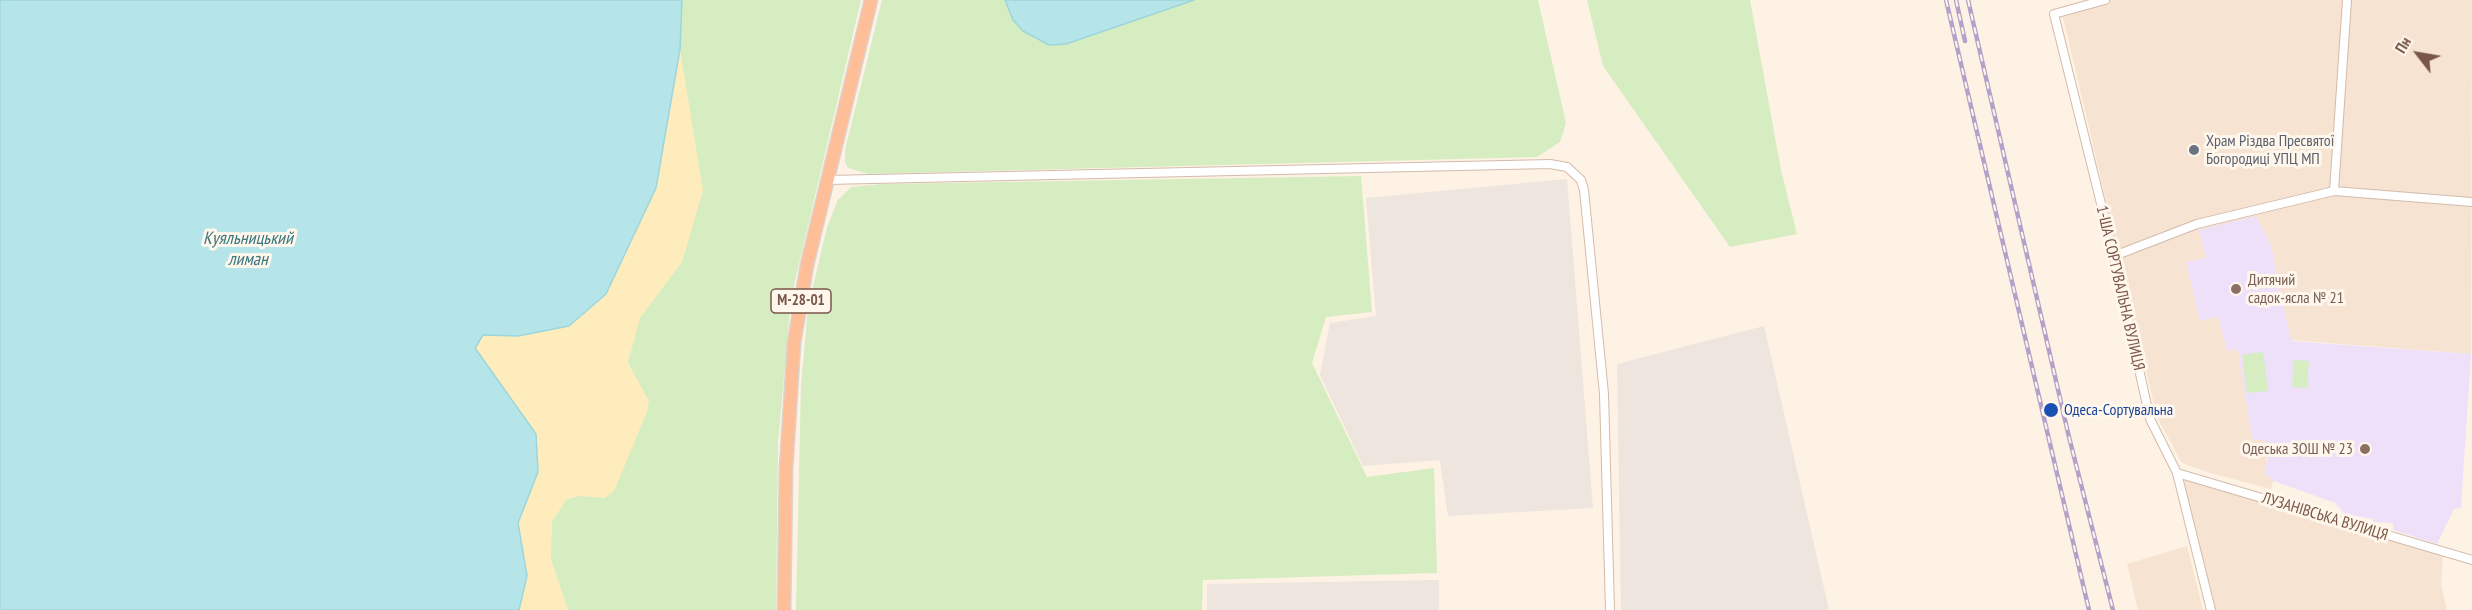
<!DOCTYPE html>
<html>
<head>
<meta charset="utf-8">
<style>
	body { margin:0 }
	#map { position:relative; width:2472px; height:610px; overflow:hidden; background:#fef2e4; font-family:"PT Sans Narrow",sans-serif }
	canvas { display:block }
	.north { position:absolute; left:2388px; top:24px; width:60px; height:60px; -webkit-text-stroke:4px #fff6ec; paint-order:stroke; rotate:301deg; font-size:16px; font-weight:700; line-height:24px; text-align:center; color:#795647 }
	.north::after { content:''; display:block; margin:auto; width:21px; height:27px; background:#795647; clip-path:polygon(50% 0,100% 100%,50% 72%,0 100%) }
</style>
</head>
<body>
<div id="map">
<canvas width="2472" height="610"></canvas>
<div class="north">Пн</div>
</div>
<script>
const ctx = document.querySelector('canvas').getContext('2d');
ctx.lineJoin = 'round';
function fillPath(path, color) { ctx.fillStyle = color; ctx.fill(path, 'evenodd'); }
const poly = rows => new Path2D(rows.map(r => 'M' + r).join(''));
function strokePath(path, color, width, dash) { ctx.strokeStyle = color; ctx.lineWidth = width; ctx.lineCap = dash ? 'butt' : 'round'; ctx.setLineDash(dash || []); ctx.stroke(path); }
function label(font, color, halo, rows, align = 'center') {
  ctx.font = font + ' "PT Sans Narrow",sans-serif'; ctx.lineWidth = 6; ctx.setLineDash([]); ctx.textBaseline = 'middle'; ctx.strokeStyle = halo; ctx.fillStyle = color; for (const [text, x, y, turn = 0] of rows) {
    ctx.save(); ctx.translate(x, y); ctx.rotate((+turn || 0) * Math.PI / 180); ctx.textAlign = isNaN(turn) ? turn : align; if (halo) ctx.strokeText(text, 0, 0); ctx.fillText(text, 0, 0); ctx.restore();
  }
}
const residential = poly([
	[2107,0,2472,0,2471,354,2278,339,2249,420,2252,439,2266,440,2265,457,2274,479,2271,489,2207,472,2182,463,2157,417,2063,17,2106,3],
	[2180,478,2443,556,2441,585,2447,610,2214,610],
	[2187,546,2203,610,2138,610,2127,564]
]);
const industrial = poly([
	[1567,179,1593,508,1448,516,1440,460,1363,466,1320,375,1330,323,1376,316,1366,198],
	[1764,326,1829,610,1621,610,1617,364],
	[1439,580,1439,610,1207,610,1207,584]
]);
const education = poly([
	[2256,216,2271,246,2291,341,2471,354,2461,508,2454,509,2437,544,2393,530,2393,523,2373,522,2373,519,2345,514,2335,503,2274,481,2264,473,2268,459,2265,458,2266,441,2252,439,2238,350,2227,351,2218,317,2200,321,2186,262,2206,258,2199,230]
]);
const green = poly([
	[682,0,861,0,791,298,778,443,776,610,519,610,680,49],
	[882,0,1005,0,1013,19,1035,39,1049,45,1066,44,1194,0,1538,0,1566,123,1560,142,1537,157,868,174,848,168,845,162,845,150],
	[1587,0,1750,0,1781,170,1797,234,1730,247,1603,66],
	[1361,176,1372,312,1326,317,1312,363,1367,477,1434,468,1437,573,1203,580,1202,610,796,610,801,385,808,308,827,227,838,200,851,187,882,184],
	[2263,352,2268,391,2247,393,2242,355],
	[2294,360,2309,361,2307,388,2292,387]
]);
const sand = poly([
	[680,49,703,191,682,262,640,318,628,363,649,401,647,412,614,491,605,498,579,496,566,500,552,522,551,559,568,610,519,610,527,576,518,523,538,472,475,348,483,335,518,336,656,188]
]);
const water = poly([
	[0,0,682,0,680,49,656,188,606,294,569,326,518,336,483,335,475,348,536,434,538,472,518,523,527,576,519,610,0,610,0,0],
	[1005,0,1194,0,1066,44,1049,45,1023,31,1013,20,1005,0]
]);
const minor = poly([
	[2105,0,2054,14,2114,256,2150,419,2177,473,2211,610],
	[827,180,1550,164,1567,167,1581,180,1584,190,1604,394,1610,610],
	[2334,191,2347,0],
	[2114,256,2197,224,2334,191,2472,202],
	[2177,473,2472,560]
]);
const trunk = poly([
	[784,610,786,469,794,343,807,265,871,0]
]);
const rail = poly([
	[1946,0,2089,610],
	[1956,0,1965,41],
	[1968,0,2069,437,2113,610]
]);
const markers = [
	[2194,150,6,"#6b7280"],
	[2236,289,6,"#8d6e63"],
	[2051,410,8,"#1a4fb4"],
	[2365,449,6,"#8d6e63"]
];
const shields = [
	[801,301,60]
];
const shieldNames = [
	["М-28-01",801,301]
];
const worshipNames = [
	["Храм Різдва Пресвятої",2206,141],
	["Богородиці УПЦ МП",2206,159]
];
const educationNames = [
	["Дитячий",2248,280],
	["садок-ясла № 21",2248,298],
	["Одеська ЗОШ № 23",2353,449,"right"]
];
const streetNames = [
	["1-ША СОРТУВАЛЬНА ВУЛИЦЯ",2120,288,77],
	["ЛУЗАНІВСЬКА ВУЛИЦЯ",2325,517,17]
];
const transitNames = [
	["Одеса-Сортувальна",2064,410]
];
const waterNames = [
	["Куяльницький",248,239],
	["лиман",248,260]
];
fillPath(residential, '#f6e3d1');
fillPath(industrial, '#ede5de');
fillPath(education, '#efe0fa');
fillPath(green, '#d5edc1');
fillPath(sand, '#ffecbd');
fillPath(water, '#b6e5e9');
strokePath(water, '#9cd6dc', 1.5);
strokePath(minor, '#d3bbab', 10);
strokePath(trunk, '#dcd3cf', 15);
strokePath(minor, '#fff', 8);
strokePath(trunk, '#febe98', 12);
strokePath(rail, '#b4a1c9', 4.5);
strokePath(rail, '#fff6ec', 2, [7]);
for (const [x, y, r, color] of markers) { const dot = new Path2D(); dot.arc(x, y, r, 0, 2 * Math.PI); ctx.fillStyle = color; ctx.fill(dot); strokePath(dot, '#fff6ec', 2); }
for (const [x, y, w] of shields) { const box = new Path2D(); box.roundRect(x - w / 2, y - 12, w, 24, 4.5); ctx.fillStyle = '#fff6ec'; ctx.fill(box); strokePath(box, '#795647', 1.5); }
label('bold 15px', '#795647', null, shieldNames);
label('16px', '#5b616d', '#fff6ec', worshipNames, 'left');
label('16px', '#785e54', '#fff6ec', educationNames, 'left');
label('16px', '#795647', '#fff6ec', streetNames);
label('16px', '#164399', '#fff6ec', transitNames, 'left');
label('italic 18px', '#3a787f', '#fff6ec', waterNames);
</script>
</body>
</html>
